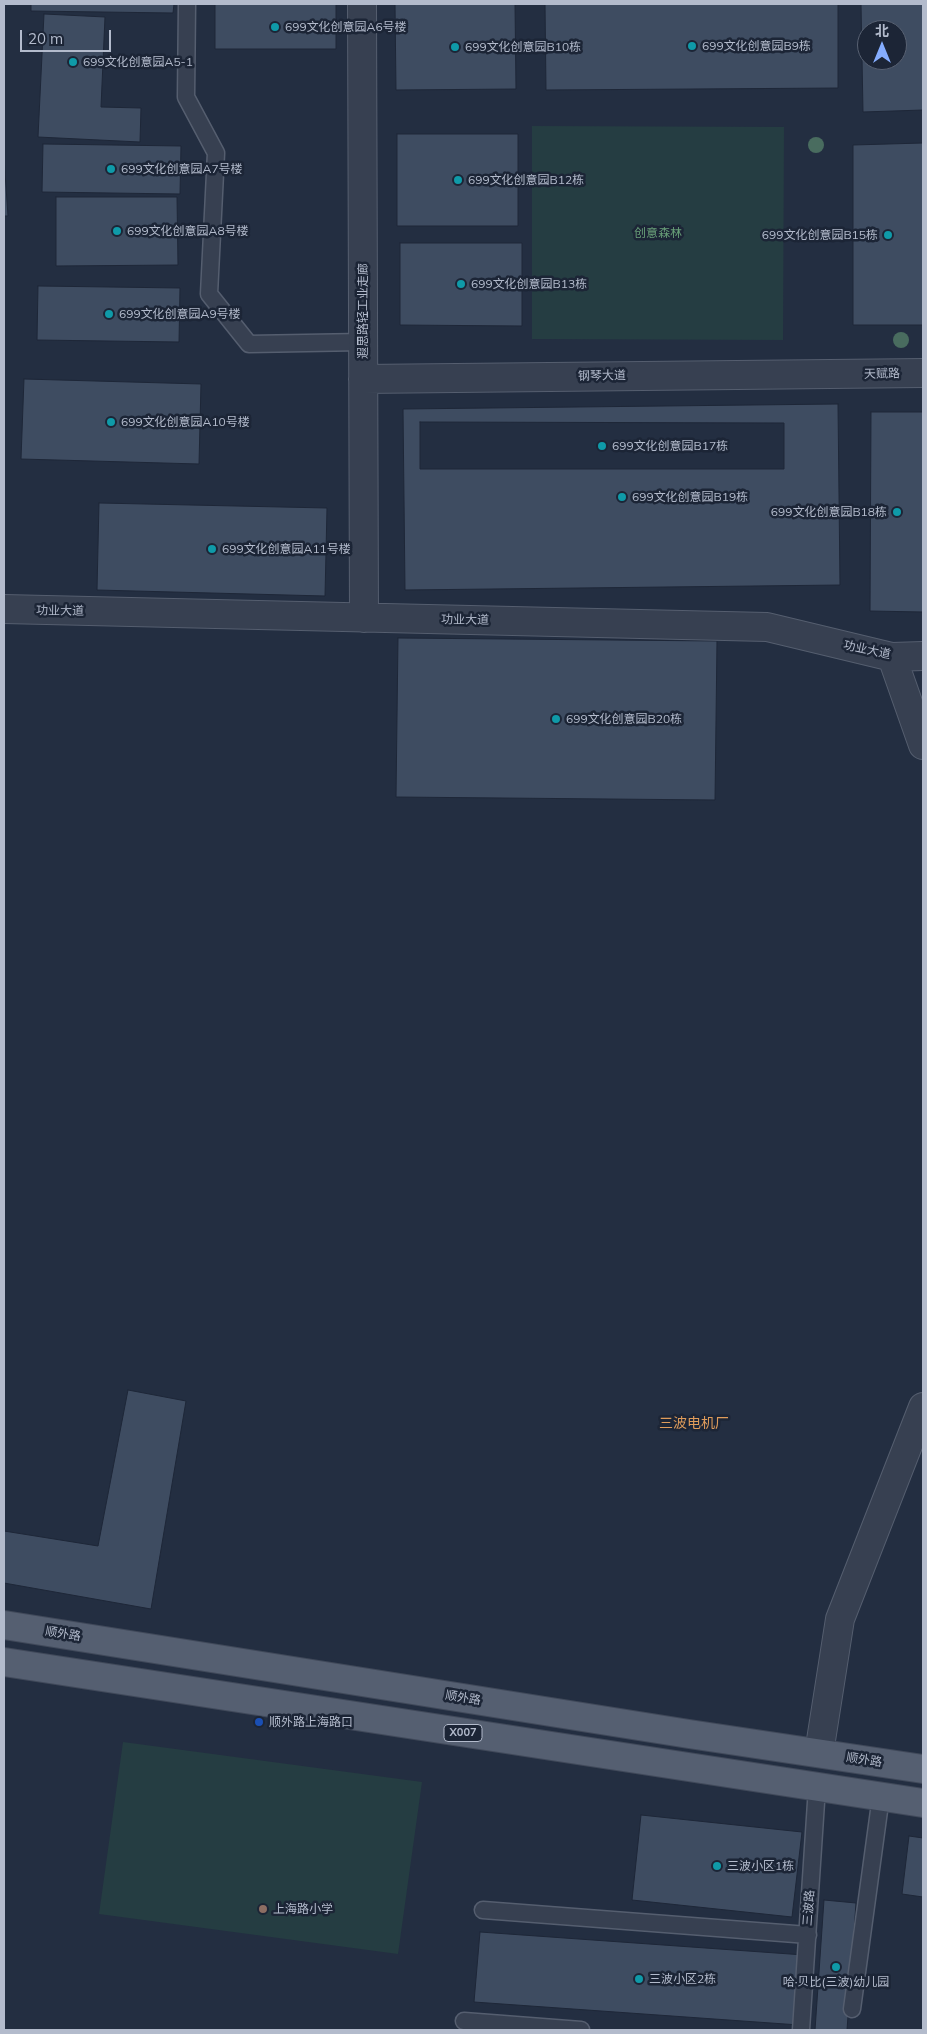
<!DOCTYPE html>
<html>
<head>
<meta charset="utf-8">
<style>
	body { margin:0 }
	#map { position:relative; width:927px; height:2034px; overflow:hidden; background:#232e41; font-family:Mulish,"Noto Sans SC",sans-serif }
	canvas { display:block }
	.frame { position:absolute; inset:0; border:5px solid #b3bbcc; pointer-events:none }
	.north { position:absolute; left:857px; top:20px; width:50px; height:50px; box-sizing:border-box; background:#1c2536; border:1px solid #586172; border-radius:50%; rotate:0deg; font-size:14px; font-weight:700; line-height:20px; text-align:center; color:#b3bbcc }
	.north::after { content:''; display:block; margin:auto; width:18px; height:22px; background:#85adff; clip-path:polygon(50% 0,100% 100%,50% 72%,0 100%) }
	.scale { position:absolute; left:20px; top:30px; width:91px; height:22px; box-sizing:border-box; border:2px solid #b3bbcc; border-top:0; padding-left:6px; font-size:15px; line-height:18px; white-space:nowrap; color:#b3bbcc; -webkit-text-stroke:4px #1c2536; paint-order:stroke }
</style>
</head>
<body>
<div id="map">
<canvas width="927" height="2034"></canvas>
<div class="frame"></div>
<div class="north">北</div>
<div class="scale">20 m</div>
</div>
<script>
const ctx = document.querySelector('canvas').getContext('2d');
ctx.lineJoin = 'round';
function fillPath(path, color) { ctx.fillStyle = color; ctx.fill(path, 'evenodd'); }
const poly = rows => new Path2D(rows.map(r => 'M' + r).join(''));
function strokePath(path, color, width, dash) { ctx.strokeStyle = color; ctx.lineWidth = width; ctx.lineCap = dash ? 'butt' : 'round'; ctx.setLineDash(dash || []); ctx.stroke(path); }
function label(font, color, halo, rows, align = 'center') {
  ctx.font = font + ' Mulish,"Noto Sans SC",sans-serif'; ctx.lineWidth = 5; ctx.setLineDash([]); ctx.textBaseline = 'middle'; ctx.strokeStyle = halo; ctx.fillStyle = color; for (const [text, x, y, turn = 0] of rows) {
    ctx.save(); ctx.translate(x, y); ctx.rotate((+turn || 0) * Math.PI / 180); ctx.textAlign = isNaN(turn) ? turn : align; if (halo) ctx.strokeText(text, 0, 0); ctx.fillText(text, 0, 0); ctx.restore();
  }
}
const green = poly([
	[532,126,784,127,783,340,532,339],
	[123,1742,422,1782,398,1954,99,1914]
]);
const building = poly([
	[31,4,174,4,173,13,31,11,31,4],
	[215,4,336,4,336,49,215,49,215,4],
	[395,4,515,4,516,89,396,90,395,4],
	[545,4,838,4,838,88,546,90,545,4],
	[861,4,923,4,923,110,863,112,861,4],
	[867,30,897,30,897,60,867,60,867,30],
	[44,14,105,17,101,107,141,108,140,142,38,137,44,14],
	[397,134,518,134,518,226,397,226,397,134],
	[923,143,923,325,853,325,853,145,923,143],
	[43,144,181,146,180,194,42,192,43,144],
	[4,158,8,216,4,216,4,158],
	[56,197,177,197,178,265,56,266,56,197],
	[400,243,522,243,522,326,400,325,400,243],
	[38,286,180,288,179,342,37,340,38,286],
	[24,379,201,384,199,464,21,459,24,379],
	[838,404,840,585,405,590,403,409,838,404],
	[871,412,923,412,923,612,870,611,871,412],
	[420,422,784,423,784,469,420,469,420,422],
	[99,503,327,508,325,596,97,590,99,503],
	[398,638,717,641,715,800,396,797,398,638],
	[128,1390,186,1401,151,1609,4,1583,4,1531,98,1546,128,1390],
	[641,1815,802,1832,792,1917,632,1900,641,1815],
	[909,1836,923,1838,923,1897,902,1894,909,1836],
	[824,1900,856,1903,847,2030,815,2030,824,1900],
	[480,1932,804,1955,799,2025,474,2002,480,1932]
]);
const lane = poly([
	[187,4,186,97,216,153,209,294,249,344,363,342],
	[483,1910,808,1935],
	[852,2009,881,1796],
	[464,2021,581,2030],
	[801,2030,817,1787]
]);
const street = poly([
	[362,4,364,618],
	[363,379,923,373],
	[4,609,767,627,892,657,923,656],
	[892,657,923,745],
	[819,1753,840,1619,923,1407]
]);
const primary = poly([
	[4,1625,689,1734,923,1769],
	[4,1662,923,1803]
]);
const trees = [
	[816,145],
	[901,340]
];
const markers = [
	[275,27,5,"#0f9aa8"],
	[692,46,5,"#0f9aa8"],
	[455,47,5,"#0f9aa8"],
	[73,62,5,"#0f9aa8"],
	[111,169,5,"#0f9aa8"],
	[458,180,5,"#0f9aa8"],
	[117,231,5,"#0f9aa8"],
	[888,235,5,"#0f9aa8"],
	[461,284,5,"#0f9aa8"],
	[109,314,5,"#0f9aa8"],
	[111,422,5,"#0f9aa8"],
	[602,446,5,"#0f9aa8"],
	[622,497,5,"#0f9aa8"],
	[897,512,5,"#0f9aa8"],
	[212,549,5,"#0f9aa8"],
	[556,719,5,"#0f9aa8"],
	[259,1722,5,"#1a4fb4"],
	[717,1866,5,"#0f9aa8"],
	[263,1909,5,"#8d6e63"],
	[836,1967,5,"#0f9aa8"],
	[639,1979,5,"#0f9aa8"]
];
const shields = [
	[463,1733,38]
];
const shieldNames = [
	["X007",463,1733]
];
const poiNames = [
	["699文化创意园A6号楼",285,27],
	["699文化创意园B9栋",702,46],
	["699文化创意园B10栋",465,47],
	["699文化创意园A5-1",83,62],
	["699文化创意园A7号楼",121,169],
	["699文化创意园B12栋",468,180],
	["699文化创意园A8号楼",127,231],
	["699文化创意园B15栋",878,235,"right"],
	["699文化创意园B13栋",471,284],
	["699文化创意园A9号楼",119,314],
	["699文化创意园A10号楼",121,422],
	["699文化创意园B17栋",612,446],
	["699文化创意园B19栋",632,497],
	["699文化创意园B18栋",887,512,"right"],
	["699文化创意园A11号楼",222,549],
	["699文化创意园B20栋",566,719],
	["顺外路上海路口",269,1722],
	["三波小区1栋",727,1866],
	["上海路小学",273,1909],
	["三波小区2栋",649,1979],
	["哈·贝比(三波)幼儿园",836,1982,"center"]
];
const parkNames = [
	["创意森林",658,233]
];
const streetNames = [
	["遐思路轻工业走廊",363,311,-90],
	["天赋路",882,374,-1],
	["钢琴大道",602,376,-1],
	["功业大道",60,611,1],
	["功业大道",465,620,1],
	["功业大道",867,650,12],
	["顺外路",63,1634,9],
	["顺外路",463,1698,9],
	["顺外路",864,1760,8],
	["三波路",809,1908,-86]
];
const neighbourhoodNames = [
	["三波电机厂",694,1424]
];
fillPath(green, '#253d42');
fillPath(building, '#3e4c61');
strokePath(building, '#1e2738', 1);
strokePath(lane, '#555e6f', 19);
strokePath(street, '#555e6f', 30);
strokePath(primary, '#40495a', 30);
strokePath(lane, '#374051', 16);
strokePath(street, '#374051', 28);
strokePath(primary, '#555f71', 28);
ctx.fillStyle = '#496c5f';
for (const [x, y] of trees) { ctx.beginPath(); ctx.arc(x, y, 8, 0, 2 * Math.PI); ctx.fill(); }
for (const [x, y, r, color] of markers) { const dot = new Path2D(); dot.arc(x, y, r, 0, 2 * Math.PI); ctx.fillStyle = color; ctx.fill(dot); strokePath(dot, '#1c2536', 2); }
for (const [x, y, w] of shields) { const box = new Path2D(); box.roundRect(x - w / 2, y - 8.5, w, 17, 4); ctx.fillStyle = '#1c2536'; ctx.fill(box); strokePath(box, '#b3bbcc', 1); }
label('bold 11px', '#b3bbcc', null, shieldNames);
label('12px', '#b3bbcc', '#1c2536', poiNames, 'left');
label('12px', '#689f78', '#1c2536', parkNames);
label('12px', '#b3bbcc', '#1c2536', streetNames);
label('14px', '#df9c5b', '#1c2536', neighbourhoodNames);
</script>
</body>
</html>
